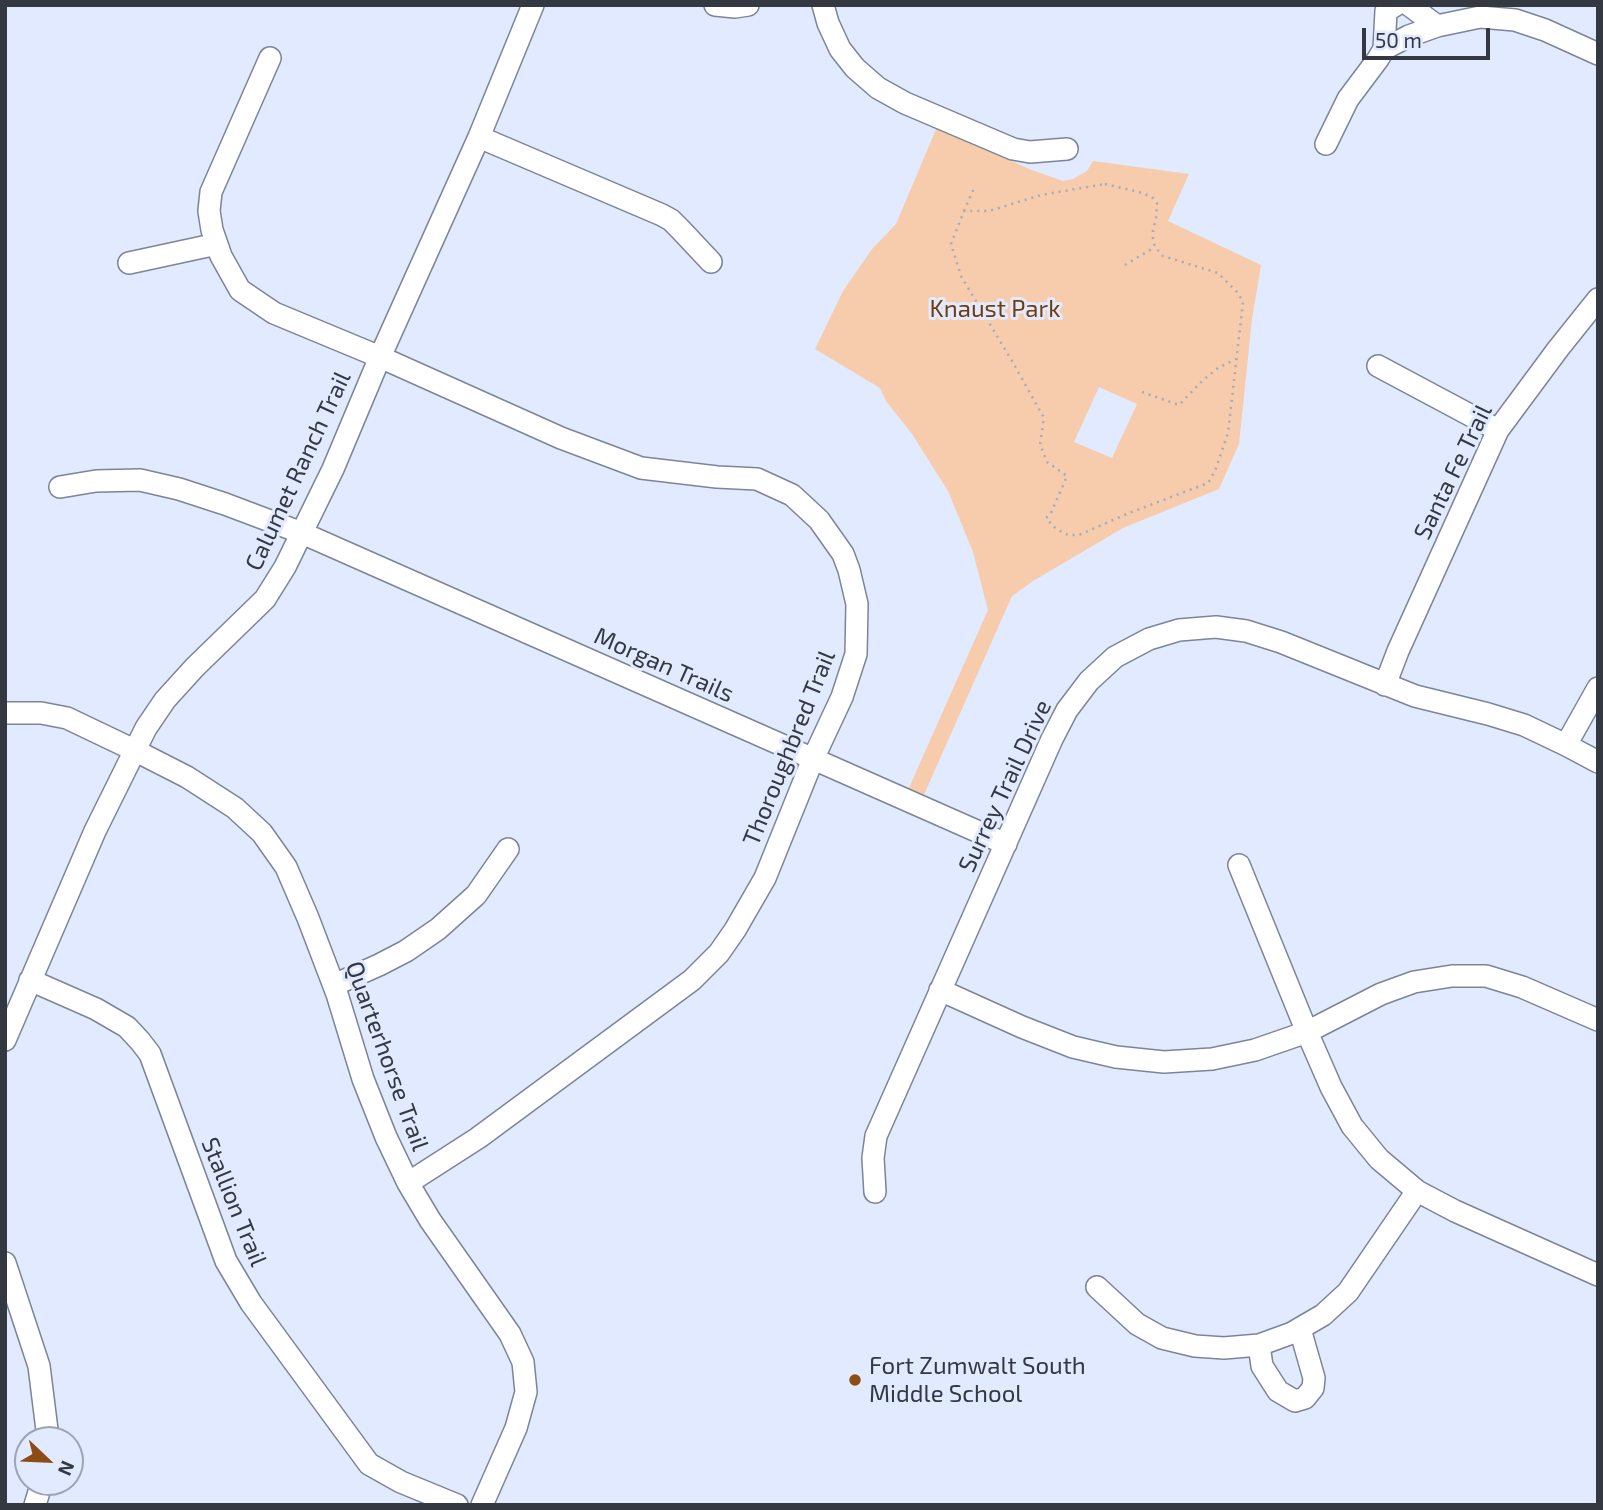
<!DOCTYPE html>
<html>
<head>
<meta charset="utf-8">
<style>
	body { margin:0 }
	#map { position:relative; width:1603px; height:1510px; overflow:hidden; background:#e1eafe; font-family:"Exo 2",sans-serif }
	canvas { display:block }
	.frame { position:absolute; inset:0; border:7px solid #343840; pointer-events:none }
	.north { position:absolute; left:14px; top:1426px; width:70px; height:70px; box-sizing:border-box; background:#e1eafe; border:2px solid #9ca3b2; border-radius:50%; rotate:113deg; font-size:19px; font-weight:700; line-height:28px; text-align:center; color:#343840 }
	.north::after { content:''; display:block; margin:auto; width:24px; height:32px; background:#8c4d14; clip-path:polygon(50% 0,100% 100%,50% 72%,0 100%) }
	.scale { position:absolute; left:1362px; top:28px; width:128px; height:32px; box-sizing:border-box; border:4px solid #343840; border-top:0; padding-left:9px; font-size:21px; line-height:24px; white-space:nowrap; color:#343840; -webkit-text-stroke:5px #e1eafe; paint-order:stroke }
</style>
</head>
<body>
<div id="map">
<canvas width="1603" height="1510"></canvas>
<div class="frame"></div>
<div class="north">N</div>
<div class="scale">50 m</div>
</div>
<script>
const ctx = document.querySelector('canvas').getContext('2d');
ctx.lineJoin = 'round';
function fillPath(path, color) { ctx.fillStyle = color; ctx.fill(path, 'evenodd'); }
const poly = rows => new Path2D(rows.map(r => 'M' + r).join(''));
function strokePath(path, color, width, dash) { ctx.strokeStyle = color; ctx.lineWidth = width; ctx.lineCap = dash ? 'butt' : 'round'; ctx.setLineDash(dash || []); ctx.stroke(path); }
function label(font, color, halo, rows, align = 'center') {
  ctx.font = font + ' "Exo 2",sans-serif'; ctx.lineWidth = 6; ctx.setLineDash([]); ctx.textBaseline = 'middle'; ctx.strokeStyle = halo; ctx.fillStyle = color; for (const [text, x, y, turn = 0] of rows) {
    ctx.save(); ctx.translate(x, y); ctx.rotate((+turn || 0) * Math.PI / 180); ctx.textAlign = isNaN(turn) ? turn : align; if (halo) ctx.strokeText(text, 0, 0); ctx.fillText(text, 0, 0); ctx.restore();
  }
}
const green = poly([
	[937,127,1029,169,1063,181,1073,179,1087,171,1093,161,1189,174,1168,221,1261,265,1252,319,1239,444,1219,489,1123,528,1033,581,1012,596,919,806,904,799,988,610,973,552,948,491,912,434,886,401,880,388,815,349,843,291,872,249,896,224],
	[1099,387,1137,404,1112,458,1074,442]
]);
const path = poly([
	[1105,184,1139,192,1152,197,1157,203,1156,218,1153,230,1153,239,1155,247,1163,256,1218,273,1238,293,1243,302,1228,433,1215,471,1208,483,1129,513,1079,535,1068,535,1056,529,1046,518,1051,513,1067,476,1047,462,1040,444,1044,418,1012,361,961,276,951,244,964,211,989,211,1041,195,1105,184],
	[964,211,975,186],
	[1125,265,1155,247],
	[1142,392,1179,405,1202,381,1218,368,1236,359]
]);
const minor = poly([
	[715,5,735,7,748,5],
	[823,5,828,23,840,49,855,68,878,88,905,103,1013,149,1030,152,1067,149],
	[1409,5,1437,26],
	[1384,49,1386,11,1396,5],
	[270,58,211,192,209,211,212,230,221,256,240,290,274,313,380,357,561,438,641,468,717,477,757,479,792,495,819,520,843,554,849,570,857,604,856,654,842,697,813,759,765,878,735,930,719,953,692,980,478,1138,408,1183],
	[479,137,662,215,671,220,681,230,711,262],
	[1326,144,1348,99,1378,59,1384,49,1409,36,1437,26,1480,17,1515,20,1545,30,1598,54],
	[129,263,217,244],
	[1378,366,1498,430],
	[60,487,96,481,140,480,179,489,225,504,302,533,1006,844],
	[1385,685,1398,651,1498,430,1558,349,1598,299],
	[5,713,41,713,67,718,134,750,187,777,235,808,262,833,286,867,308,918,337,994,363,1079,386,1137,408,1183,430,1220,510,1334,523,1362,526,1392,516,1428,482,1505],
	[1566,745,1598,688],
	[1239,865,1307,1032,1331,1087,1352,1126,1379,1159,1417,1191,1455,1211,1598,1275],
	[30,980,96,1009,127,1027,140,1041,150,1054,226,1261,251,1303,369,1464,401,1482,457,1505],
	[334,985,379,965,406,951,438,929,476,895,508,849],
	[940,990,1022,1027,1073,1047,1116,1057,1164,1062,1212,1059,1255,1050,1307,1032,1381,994,1414,982,1452,976,1486,976,1522,987,1598,1020],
	[5,1040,95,831,146,728,165,700,195,667,265,599,285,567,333,469,380,357,479,137,533,5],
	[875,1192,873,1158,876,1136,1052,739,1067,710,1089,681,1115,657,1149,639,1179,630,1216,627,1246,631,1281,642,1415,696,1488,714,1524,725,1566,745,1598,762],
	[5,1263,39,1366,47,1430,46,1440],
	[1097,1287,1137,1324,1162,1338,1195,1346,1224,1348,1259,1345,1292,1333,1323,1315,1348,1292,1417,1191],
	[1259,1345,1262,1366,1278,1391,1295,1401,1305,1398,1313,1388,1314,1378,1300,1329],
	[35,1505,42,1482]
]);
const markers = [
	[855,1380,7,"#8c4d14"]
];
const parkNames = [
	["Knaust Park",995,309]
];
const streetNames = [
	["Calumet Ranch Trail",298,471,-65],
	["Santa Fe Trail",1453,472,-64],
	["Morgan Trails",664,665,24],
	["Thoroughbred Trail",789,748,-68],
	["Surrey Trail Drive",1005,786,-65],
	["Quarterhorse Trail",387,1056,70],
	["Stallion Trail",234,1202,68]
];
const poiNames = [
	["Fort Zumwalt South",869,1366],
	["Middle School",869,1394]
];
fillPath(green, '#f7ccad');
strokePath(minor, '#7c8597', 24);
strokePath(path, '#a4abbb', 2.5, [2, 5]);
strokePath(minor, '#fff', 21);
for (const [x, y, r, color] of markers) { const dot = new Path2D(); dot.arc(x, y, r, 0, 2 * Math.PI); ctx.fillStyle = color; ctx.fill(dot); strokePath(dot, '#e1eafe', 2.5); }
label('24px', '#713c0c', '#e1eafe', parkNames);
label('24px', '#343840', '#e1eafe', streetNames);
label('24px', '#343840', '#e1eafe', poiNames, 'left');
</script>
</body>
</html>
